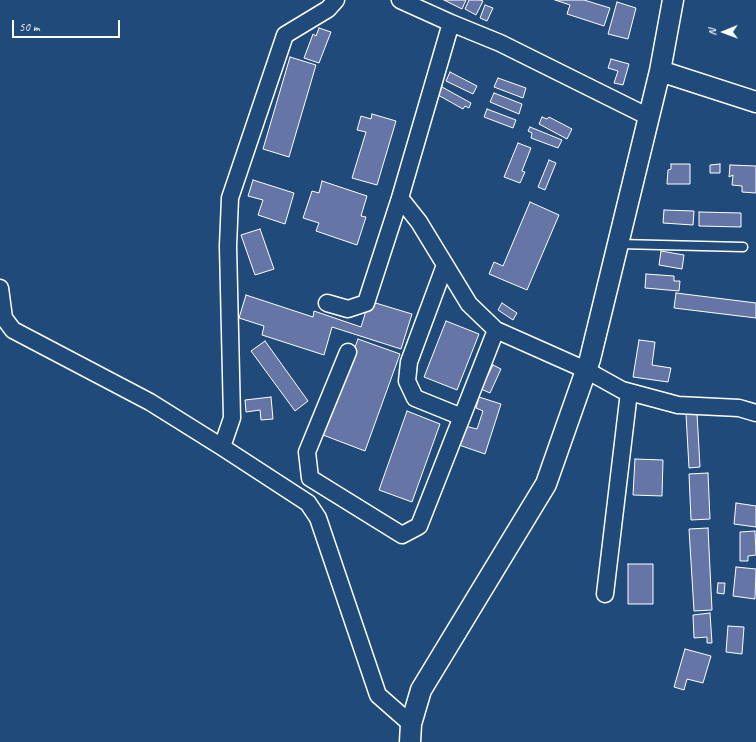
<!DOCTYPE html>
<html>
<head>
<meta charset="utf-8">
<style>
	body { margin:0 }
	#map { position:relative; width:756px; height:742px; overflow:hidden; background:#1f4a7a; font-family:Caveat,sans-serif }
	canvas { display:block }
	.north { position:absolute; left:704px; top:12px; width:40px; height:40px; -webkit-text-stroke:3px #1f4a7a; paint-order:stroke; rotate:269deg; font-size:11px; font-weight:700; line-height:16px; text-align:center; color:#fff }
	.north::after { content:''; display:block; margin:auto; width:14px; height:18px; background:#fff; clip-path:polygon(50% 0,100% 100%,50% 72%,0 100%) }
	.scale { position:absolute; left:12px; top:20px; width:108px; height:18px; box-sizing:border-box; border:2px solid #fff; border-top:0; padding-left:5px; font-size:12px; line-height:14px; white-space:nowrap; color:#fff; -webkit-text-stroke:3px #1f4a7a; paint-order:stroke }
</style>
</head>
<body>
<div id="map">
<canvas width="756" height="742"></canvas>
<div class="north">N</div>
<div class="scale">50 m</div>
</div>
<script>
const ctx = document.querySelector('canvas').getContext('2d');
ctx.lineJoin = 'round';
function fillPath(path, color) { ctx.fillStyle = color; ctx.fill(path, 'evenodd'); }
const poly = rows => new Path2D(rows.map(r => 'M' + r).join(''));
function strokePath(path, color, width, dash) { ctx.strokeStyle = color; ctx.lineWidth = width; ctx.lineCap = dash ? 'butt' : 'round'; ctx.setLineDash(dash || []); ctx.stroke(path); }
const building = poly([
	[444,0,466,0,462,9,444,0],
	[469,0,480,0,483,1,476,15,465,9,469,0],
	[555,0,584,0,610,8,604,26,567,14,570,5,555,0],
	[617,2,636,8,628,39,608,34,617,2],
	[485,5,493,8,487,21,480,18,485,5],
	[319,28,331,32,319,63,304,58,313,34,316,36,319,28],
	[290,57,316,65,289,157,263,149,290,57],
	[611,59,629,64,623,85,614,83,618,71,608,68,611,59],
	[450,72,477,86,473,94,446,81,450,72],
	[498,78,526,88,523,98,494,87,498,78],
	[442,87,471,103,469,108,465,106,463,109,438,95,442,87],
	[494,93,522,104,519,114,490,102,494,93],
	[487,109,516,120,513,128,484,117,487,109],
	[372,114,396,121,377,185,352,178,366,132,357,130,361,116,371,119,372,114],
	[542,117,547,119,549,117,572,129,567,139,539,124,542,117],
	[530,127,562,140,558,148,531,138,532,133,528,131,530,127],
	[518,143,531,148,522,171,525,172,520,183,504,177,518,143],
	[549,160,556,163,545,190,538,187,549,160],
	[671,164,690,164,690,184,667,184,668,170,671,169,671,164],
	[720,164,720,173,710,173,710,165,720,164],
	[730,165,756,166,756,193,742,192,742,186,732,185,733,175,729,177,730,165],
	[253,180,294,193,285,224,258,215,263,200,248,196,253,180],
	[322,181,367,196,361,216,366,217,357,245,316,231,319,223,303,218,312,191,319,193,322,181],
	[530,202,559,215,527,290,489,274,494,262,503,266,530,202],
	[664,210,694,211,693,225,663,223,664,210],
	[699,212,741,213,741,227,699,226,699,212],
	[260,229,274,269,255,275,241,235,260,229],
	[661,251,684,255,682,269,659,265,661,251],
	[646,274,674,276,674,281,680,281,679,291,645,288,646,274],
	[676,293,756,303,756,318,674,308,676,293],
	[246,295,313,317,314,311,361,327,369,301,412,314,401,349,332,327,324,355,262,335,264,326,239,318,246,295],
	[502,303,517,313,513,320,498,310,502,303],
	[446,321,479,334,457,390,424,377,446,321],
	[358,339,400,354,365,451,323,435,358,339],
	[639,340,655,342,652,365,671,368,668,382,633,377,639,340],
	[265,341,308,401,295,411,251,351,265,341],
	[493,365,501,369,490,393,481,389,493,365],
	[271,397,273,419,261,420,260,410,246,412,245,400,271,397],
	[479,397,501,404,485,454,459,445,465,426,477,429,483,411,476,408,479,397],
	[407,411,440,424,412,502,379,490,407,411],
	[697,413,700,467,689,468,686,414,697,413],
	[635,459,663,460,662,496,633,495,635,459],
	[708,473,710,519,691,520,689,474,708,473],
	[736,503,756,506,756,527,734,524,736,503],
	[708,528,712,610,694,611,689,529,708,528],
	[755,531,756,555,748,556,748,561,740,561,740,532,755,531],
	[628,564,653,564,653,604,628,604,628,564],
	[736,567,756,569,755,599,733,596,736,567],
	[718,583,725,583,724,594,717,593,718,583],
	[710,613,712,643,707,643,707,637,694,638,693,615,710,613],
	[728,626,744,627,742,654,726,652,728,626],
	[685,649,711,656,703,683,687,679,684,690,674,687,685,649]
]);
const service = poly([
	[619,244,743,247]
]);
const minor = poly([
	[400,0,451,23,500,43,649,117],
	[400,198,419,222,469,304,496,330,586,370,622,390,678,405,739,408,756,413],
	[445,265,409,362,407,381,415,398,462,417],
	[0,288,4,318,13,330,150,402,222,447,308,503,318,518,378,695,411,724],
	[327,303,348,309,366,303,400,198,451,23],
	[348,352,307,452,310,478,402,535,419,526,496,330],
	[222,447,232,418,228,246,230,198,285,35,328,9,336,0],
	[605,594,629,392]
]);
const tertiary = poly([
	[660,71,756,102],
	[410,742,411,724,421,690,546,484,590,359,660,71,673,0]
]);
fillPath(building, '#6576a6');
strokePath(building, '#fff', 1);
strokePath(service, '#fff', 11);
strokePath(minor, '#fff', 19);
strokePath(tertiary, '#fff', 23);
strokePath(service, '#1f4a7a', 8);
strokePath(minor, '#1f4a7a', 16);
strokePath(tertiary, '#1f4a7a', 20);
</script>
</body>
</html>
